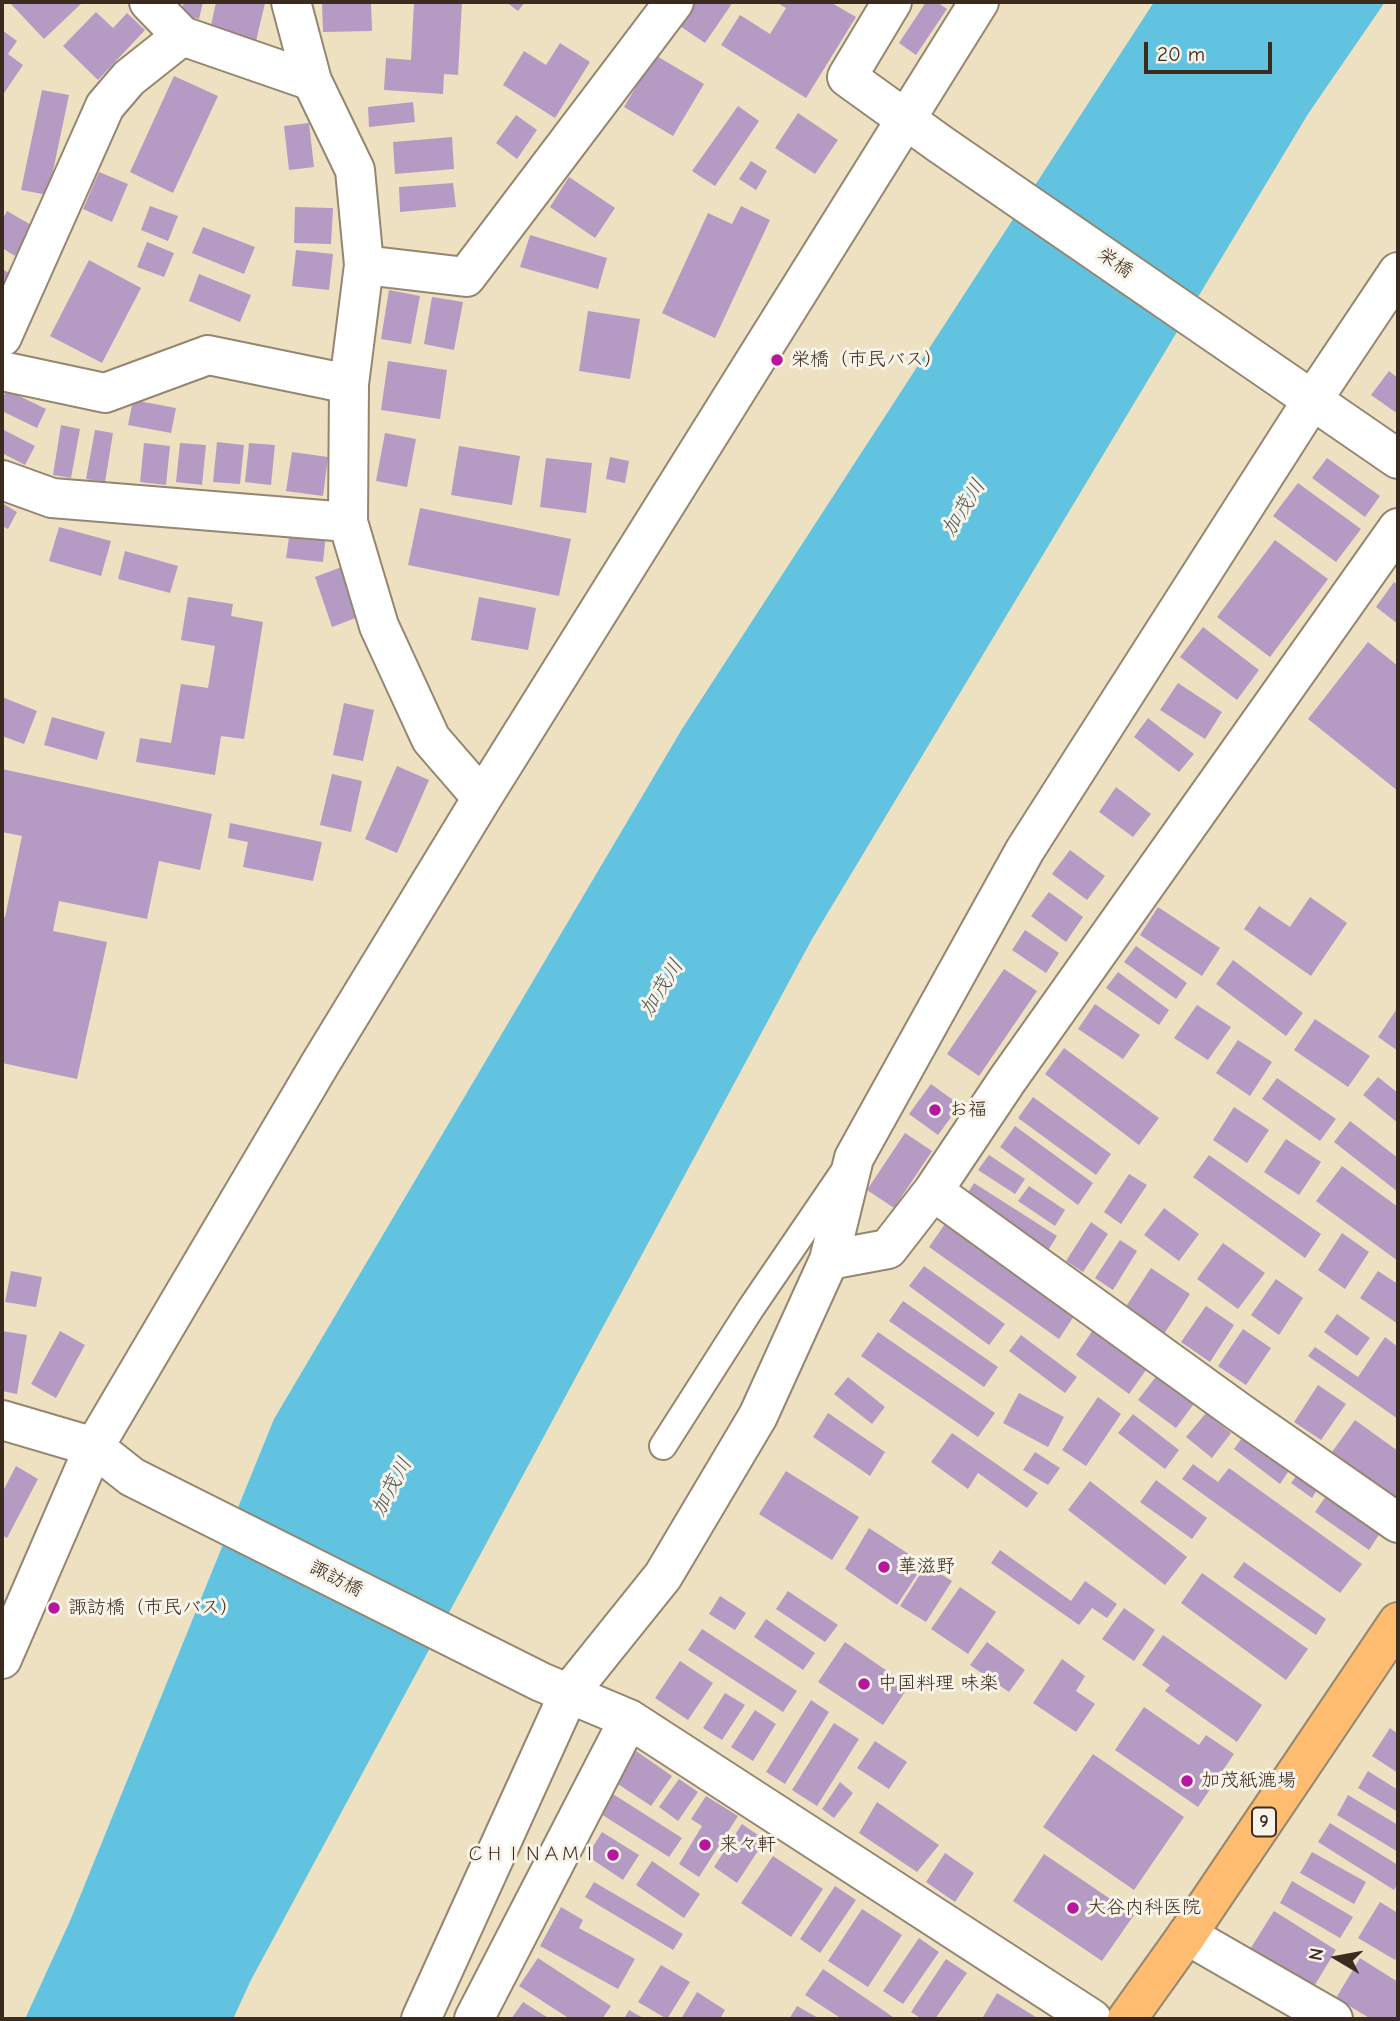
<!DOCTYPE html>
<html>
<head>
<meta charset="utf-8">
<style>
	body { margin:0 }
	#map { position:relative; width:1400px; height:2021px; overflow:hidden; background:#eee1c1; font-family:"Comic Neue",sans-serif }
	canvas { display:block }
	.frame { position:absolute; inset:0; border:4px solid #3b2a1e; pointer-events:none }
	.north { position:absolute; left:1302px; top:1923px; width:70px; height:70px; -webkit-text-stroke:5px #f7f3e8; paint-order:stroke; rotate:280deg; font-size:19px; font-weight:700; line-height:28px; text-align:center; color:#3b2a1e }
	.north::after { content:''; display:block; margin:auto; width:24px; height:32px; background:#3b2a1e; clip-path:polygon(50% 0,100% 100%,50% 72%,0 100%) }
	.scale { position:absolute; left:1144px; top:42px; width:128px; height:32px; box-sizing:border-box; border:4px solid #3b2a1e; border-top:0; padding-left:9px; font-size:21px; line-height:24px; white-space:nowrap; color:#3b2a1e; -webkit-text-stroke:5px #f7f3e8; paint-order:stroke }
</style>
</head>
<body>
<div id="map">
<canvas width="1400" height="2021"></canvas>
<div class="frame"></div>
<div class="north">N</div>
<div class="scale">20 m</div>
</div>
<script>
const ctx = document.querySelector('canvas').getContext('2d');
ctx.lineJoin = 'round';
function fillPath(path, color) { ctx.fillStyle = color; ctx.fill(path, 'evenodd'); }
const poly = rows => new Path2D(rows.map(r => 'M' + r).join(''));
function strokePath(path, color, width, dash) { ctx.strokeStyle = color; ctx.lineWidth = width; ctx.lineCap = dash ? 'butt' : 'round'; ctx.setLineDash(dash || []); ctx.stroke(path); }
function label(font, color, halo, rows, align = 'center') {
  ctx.font = font + ' "Comic Neue","Klee One",sans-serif'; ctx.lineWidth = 6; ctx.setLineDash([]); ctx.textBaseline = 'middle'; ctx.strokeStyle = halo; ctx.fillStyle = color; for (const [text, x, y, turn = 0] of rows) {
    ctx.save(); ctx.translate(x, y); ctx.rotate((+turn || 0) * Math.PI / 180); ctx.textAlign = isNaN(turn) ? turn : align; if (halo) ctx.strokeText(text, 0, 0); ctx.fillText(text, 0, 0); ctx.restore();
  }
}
const water = poly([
	[1154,2,1385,2,1308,114,812,939,251,1980,233,2019,25,2019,70,1921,274,1419,682,729]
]);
const building = poly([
	[9,2,83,2,44,39],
	[184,2,203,2,199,19,180,15],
	[216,2,265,3,256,41,210,30],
	[322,2,371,2,372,31,323,32],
	[414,2,462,2,458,75,444,74,443,94,384,90,386,58,411,60],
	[506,2,525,2,518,11],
	[692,2,733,2,705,43,677,24],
	[776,2,830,2,856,17,806,98,721,45,740,15,770,34,786,8],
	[926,2,937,2,947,9,916,55,899,43],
	[96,12,113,28,127,13,145,30,98,80,63,46],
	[2,30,17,41,8,54,23,65,2,96],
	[560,43,590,62,555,118,503,85,524,51,546,65],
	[655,55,704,84,673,136,624,107],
	[174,76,218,96,173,193,130,172],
	[42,90,69,95,48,195,21,190],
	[413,102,415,122,369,127,368,107],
	[738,106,759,121,715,186,692,171],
	[798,113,838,140,815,174,775,148],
	[516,115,537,130,517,159,496,143],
	[309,123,314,167,289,170,284,126],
	[452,137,454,169,395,174,393,142],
	[751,161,767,171,756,190,739,179],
	[99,172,128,184,112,222,83,209],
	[569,177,615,208,595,238,550,207],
	[453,183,456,207,400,212,399,187],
	[150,206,178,216,168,241,141,230],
	[741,206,770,220,715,338,662,313,708,213,732,224],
	[295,207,333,208,331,244,294,243],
	[7,211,33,226,15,256,2,248,2,220],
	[203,227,255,247,244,274,192,253],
	[530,235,607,258,598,289,520,267],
	[147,242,174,253,164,277,137,267],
	[296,250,333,254,329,290,292,286],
	[89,260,141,288,102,363,50,336],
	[2,269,11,274,2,290],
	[199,274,251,295,240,322,189,301],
	[389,290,420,296,411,344,381,339],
	[432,297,463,302,454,350,424,344],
	[588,311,640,319,630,379,579,371],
	[388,361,447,370,440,419,381,410],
	[1389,371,1398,378,1398,414,1371,395],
	[7,390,46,409,37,428,2,411,2,399],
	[133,400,176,408,171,433,128,425],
	[61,425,80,429,71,478,53,475],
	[2,429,35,446,25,465,2,453],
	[95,430,113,433,105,482,86,479],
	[385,433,416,439,407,487,376,481],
	[217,442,244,445,240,484,213,482],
	[144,443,170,446,166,485,140,482],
	[180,443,206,445,202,485,176,482],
	[249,443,275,445,271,485,245,482],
	[459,446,520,456,512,505,451,495],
	[292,452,328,457,323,496,286,491],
	[610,457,629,461,625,483,606,479],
	[546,458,592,463,586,513,540,507],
	[1327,458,1380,496,1365,517,1312,478],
	[1298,483,1361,529,1336,562,1273,516],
	[2,503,17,512,8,529,2,526],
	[420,508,571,539,559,596,408,565],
	[59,527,111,541,101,576,49,561],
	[290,530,326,534,323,562,286,558],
	[1275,540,1328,579,1270,657,1217,617],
	[125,551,178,566,170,593,118,579],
	[344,566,361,616,332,627,315,577],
	[1394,582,1398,585,1398,624,1376,607],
	[188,597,233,604,231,616,263,622,244,739,221,736,215,775,136,762,140,738,171,743,181,684,208,688,215,646,181,640],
	[479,597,536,608,528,650,471,640],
	[1203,627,1259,670,1237,700,1180,657],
	[1368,642,1398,666,1398,791,1308,719],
	[1178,683,1222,712,1205,739,1160,710],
	[2,697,37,711,24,744,2,736],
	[344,703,374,710,363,761,333,755],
	[52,717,105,732,97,760,44,745],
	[1148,718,1194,754,1179,772,1134,737],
	[397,766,429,780,397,853,365,839],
	[2,769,212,814,200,870,159,861,147,919,59,901,53,931,107,942,77,1079,2,1063,2,917,5,917,22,836,2,832],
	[332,774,362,781,351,832,320,825],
	[1116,787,1151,814,1133,837,1099,812],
	[230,823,322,842,313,881,243,867,248,842,228,838],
	[1070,850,1105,876,1087,900,1052,874],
	[1049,892,1083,917,1066,942,1031,916],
	[1310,897,1347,923,1311,976,1244,929,1259,906,1290,927],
	[1158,907,1220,948,1202,976,1140,935],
	[1025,930,1059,953,1046,973,1012,950],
	[1136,946,1187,983,1176,999,1124,962],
	[1233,960,1303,1013,1286,1036,1216,984],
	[1004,969,1037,991,979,1076,947,1054],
	[1118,972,1169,1010,1159,1025,1106,988],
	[1095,1004,1140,1035,1123,1059,1078,1029],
	[1197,1005,1231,1027,1208,1060,1174,1038],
	[1398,1007,1398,1051,1378,1037],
	[1315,1019,1370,1056,1348,1087,1294,1050],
	[1238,1040,1272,1062,1250,1096,1216,1073],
	[1064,1048,1159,1118,1139,1145,1045,1074],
	[1378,1077,1398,1093,1398,1123,1363,1095],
	[1277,1078,1336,1119,1320,1141,1262,1099],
	[931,1084,960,1105,938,1135,909,1114],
	[1033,1097,1111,1154,1096,1175,1018,1118],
	[1234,1107,1269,1130,1247,1163,1213,1140],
	[1350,1121,1398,1158,1398,1192,1334,1142],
	[1015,1126,1093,1183,1078,1205,1000,1147],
	[905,1133,932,1151,894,1208,867,1190],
	[1286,1139,1321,1162,1299,1195,1264,1172],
	[989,1155,1025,1179,1015,1194,978,1170],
	[1209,1155,1321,1234,1305,1258,1193,1177],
	[1342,1166,1398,1207,1398,1261,1316,1201],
	[1129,1174,1147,1185,1121,1224,1104,1212],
	[974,1183,1057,1236,1047,1252,964,1199],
	[1029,1186,1065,1210,1055,1226,1018,1201],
	[1164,1208,1199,1234,1179,1261,1144,1235],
	[1091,1222,1108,1234,1083,1272,1066,1261],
	[945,1224,1074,1316,1059,1339,929,1247],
	[1342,1233,1369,1252,1345,1289,1318,1270],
	[1120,1240,1137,1251,1113,1290,1095,1278],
	[1223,1243,1265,1273,1238,1309,1197,1279],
	[924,1266,1005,1324,989,1345,909,1286],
	[1151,1268,1190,1294,1164,1334,1125,1308],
	[11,1271,42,1277,36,1307,5,1302],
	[1378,1271,1398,1284,1398,1324,1360,1298],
	[1276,1279,1303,1298,1279,1335,1251,1315],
	[903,1301,998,1367,984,1387,889,1321],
	[1206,1306,1234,1325,1210,1362,1181,1342],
	[1337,1314,1370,1338,1357,1356,1324,1332],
	[1243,1329,1271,1348,1246,1385,1218,1366],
	[1093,1330,1146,1370,1129,1394,1076,1355],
	[2,1331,27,1335,17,1394,2,1391],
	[60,1331,85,1345,56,1398,31,1384],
	[878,1332,995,1413,978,1437,861,1356],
	[1021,1335,1077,1377,1065,1393,1009,1351],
	[1385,1337,1398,1347,1398,1419,1308,1356,1315,1347,1358,1377],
	[1158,1374,1196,1401,1176,1428,1138,1400],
	[848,1377,885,1407,872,1424,834,1394],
	[1318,1385,1346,1404,1321,1440,1294,1422],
	[1019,1393,1064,1417,1048,1447,1003,1423],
	[1098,1397,1121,1414,1086,1466,1062,1450],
	[828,1413,885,1452,870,1476,813,1437],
	[1206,1413,1231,1433,1212,1458,1186,1437],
	[1133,1414,1179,1450,1165,1469,1118,1433],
	[1355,1420,1398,1451,1398,1499,1332,1452],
	[952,1433,1038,1493,1027,1508,978,1473,968,1489,931,1462],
	[1244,1435,1290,1469,1280,1484,1234,1449],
	[1035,1452,1060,1468,1048,1485,1023,1470],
	[1193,1464,1218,1482,1229,1468,1362,1564,1340,1593,1182,1479],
	[16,1466,38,1479,7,1538,2,1535,2,1493],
	[786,1471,859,1517,832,1560,759,1514],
	[1297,1475,1317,1490,1312,1498,1291,1483],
	[1156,1480,1207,1518,1192,1539,1140,1502],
	[1090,1481,1187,1557,1165,1585,1068,1510],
	[1326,1496,1380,1533,1369,1550,1315,1512],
	[869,1528,924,1564,897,1605,845,1569],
	[1000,1550,1071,1601,1085,1581,1117,1604,1107,1618,1092,1608,1079,1625,991,1563],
	[1244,1562,1326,1619,1316,1635,1233,1577],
	[926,1565,952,1581,926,1622,900,1606],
	[1202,1573,1308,1649,1286,1680,1181,1603],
	[960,1587,996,1612,968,1654,931,1629],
	[788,1591,838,1625,825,1642,776,1609],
	[720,1596,746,1613,735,1630,709,1614],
	[1124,1608,1155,1630,1134,1661,1102,1639],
	[766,1619,815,1653,803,1670,754,1637],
	[702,1629,797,1691,783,1712,688,1650],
	[1163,1635,1262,1705,1237,1742,1165,1691,1170,1685,1142,1665],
	[845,1642,909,1686,883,1725,818,1682],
	[987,1642,1025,1670,1009,1692,970,1665],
	[1062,1659,1085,1676,1076,1691,1095,1704,1076,1732,1033,1703],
	[680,1661,713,1683,688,1720,655,1698],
	[725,1693,745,1705,722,1740,703,1728],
	[811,1700,829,1712,785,1784,766,1772],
	[1144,1707,1199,1745,1206,1735,1234,1754,1198,1807,1115,1750],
	[755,1710,776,1724,753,1761,731,1747],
	[834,1723,859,1739,817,1806,792,1790],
	[1390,1728,1398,1734,1398,1773,1372,1756],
	[875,1741,907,1762,889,1789,857,1768],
	[636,1751,672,1776,651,1806,615,1782],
	[1093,1754,1184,1817,1134,1890,1043,1827],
	[1368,1771,1398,1790,1398,1812,1358,1788],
	[679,1779,698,1792,678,1821,659,1807],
	[840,1782,853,1793,834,1818,822,1809],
	[613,1794,682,1838,669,1857,601,1814],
	[1348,1795,1398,1825,1398,1852,1337,1815],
	[706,1796,738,1816,699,1877,679,1864,702,1826,691,1819],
	[877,1802,939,1845,917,1872,859,1833],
	[1330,1823,1398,1865,1398,1883,1394,1890,1318,1842],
	[742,1824,765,1840,737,1883,714,1867],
	[602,1832,639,1855,623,1880,587,1856],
	[1312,1852,1366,1882,1354,1904,1300,1873],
	[945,1853,974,1873,955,1902,926,1882],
	[1044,1854,1134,1915,1102,1961,1013,1901],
	[773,1856,823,1889,791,1937,741,1903],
	[652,1861,700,1894,684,1918,636,1885],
	[1292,1881,1353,1917,1340,1938,1280,1903],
	[594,1882,683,1934,673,1950,585,1897],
	[835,1886,856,1900,820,1953,800,1939],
	[1380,1902,1398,1913,1398,1954,1395,1960,1358,1938],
	[561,1907,583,1920,579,1928,635,1959,618,1989,540,1946],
	[862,1909,902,1935,868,1987,828,1961],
	[1274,1911,1336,1950,1310,1993,1247,1954],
	[919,1938,939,1952,903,2004,883,1991],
	[538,1958,611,2006,602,2019,570,2019,519,1986],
	[1360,1958,1398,1982,1398,2019,1371,2019,1336,1998],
	[946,1959,967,1973,935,2019,922,2019,911,2012],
	[661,1965,690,1982,667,2019,638,2002],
	[823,1969,896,2019,842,2019,805,1995],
	[697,1992,725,2010,720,2019,681,2019],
	[997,1993,1039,2019,987,2019,983,2017],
	[523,2002,550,2019,511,2019],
	[797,2006,820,2019,789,2019],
	[629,2010,645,2019,624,2019]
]);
const lane = poly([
	[663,1446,751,1308,843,1173]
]);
const street = poly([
	[149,2,182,36,312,81],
	[291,2,312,81,355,170,364,265,349,384,348,522,379,626,431,739,482,798],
	[892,2,847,77,940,144,1398,459],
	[364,265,466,277,674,2],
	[2,337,105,106,129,78,182,36],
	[2,371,105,393,208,355,349,384],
	[2,480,52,498,348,522],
	[933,1191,1243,1415,1398,1523],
	[829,1260,888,1249,933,1191,1008,1079,1398,528],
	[2,1420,94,1447,132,1477,541,1682,629,1719,1092,2019],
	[2,1659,94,1447,320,1064,482,798,979,2],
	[1187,1935,1333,2019],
	[421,2019,569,1693,663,1576,758,1416,829,1260,854,1158,1025,850,1313,399,1398,272],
	[474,2019,629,1719]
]);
const primary = poly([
	[1127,2019,1187,1935,1398,1622]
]);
const markers = [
	[777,360,7,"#b5179e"],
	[935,1110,7,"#b5179e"],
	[884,1567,7,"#b5179e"],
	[54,1608,7,"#b5179e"],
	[864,1684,7,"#b5179e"],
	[1187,1781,7,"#b5179e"],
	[705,1845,7,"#b5179e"],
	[613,1855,7,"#b5179e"],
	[1073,1908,7,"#b5179e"]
];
const shields = [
	[1264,1822,24]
];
const shieldNames = [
	["9",1264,1822]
];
const streetNames = [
	["栄橋",1115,263,34],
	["諏訪橋",336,1579,27]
];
const poiNames = [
	["栄橋（市民バス）",791,360],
	["お福",949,1110],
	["華滋野",898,1567],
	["諏訪橋（市民バス）",68,1608],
	["中国料理 味楽",878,1684],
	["加茂紙漉場",1201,1781],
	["来々軒",719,1845],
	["ＣＨＩＮＡＭＩ",599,1855,"right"],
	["大谷内科医院",1087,1908]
];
const waterNames = [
	["加茂川",964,508,-58],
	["加茂川",662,988,-58],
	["加茂川",392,1487,-62]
];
fillPath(water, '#61c3e0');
fillPath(building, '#b59bc3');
strokePath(lane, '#948670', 30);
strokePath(street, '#948670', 42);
strokePath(primary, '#948670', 42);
strokePath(lane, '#fff', 26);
strokePath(street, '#fff', 38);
strokePath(primary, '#fdbc70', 38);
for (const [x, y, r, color] of markers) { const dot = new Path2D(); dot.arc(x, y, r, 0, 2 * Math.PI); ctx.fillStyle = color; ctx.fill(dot); strokePath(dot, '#f7f3e8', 2.5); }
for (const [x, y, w] of shields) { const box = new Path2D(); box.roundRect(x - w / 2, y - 14.5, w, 29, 5); ctx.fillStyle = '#f7f3e8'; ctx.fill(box); strokePath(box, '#3b2a1e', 2); }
label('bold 18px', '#3b2a1e', null, shieldNames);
label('19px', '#3b2a1e', '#f7f3e8', streetNames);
label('19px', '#3b2a1e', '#f7f3e8', poiNames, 'left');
label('italic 21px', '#465858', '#f7f3e8', waterNames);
</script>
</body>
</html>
